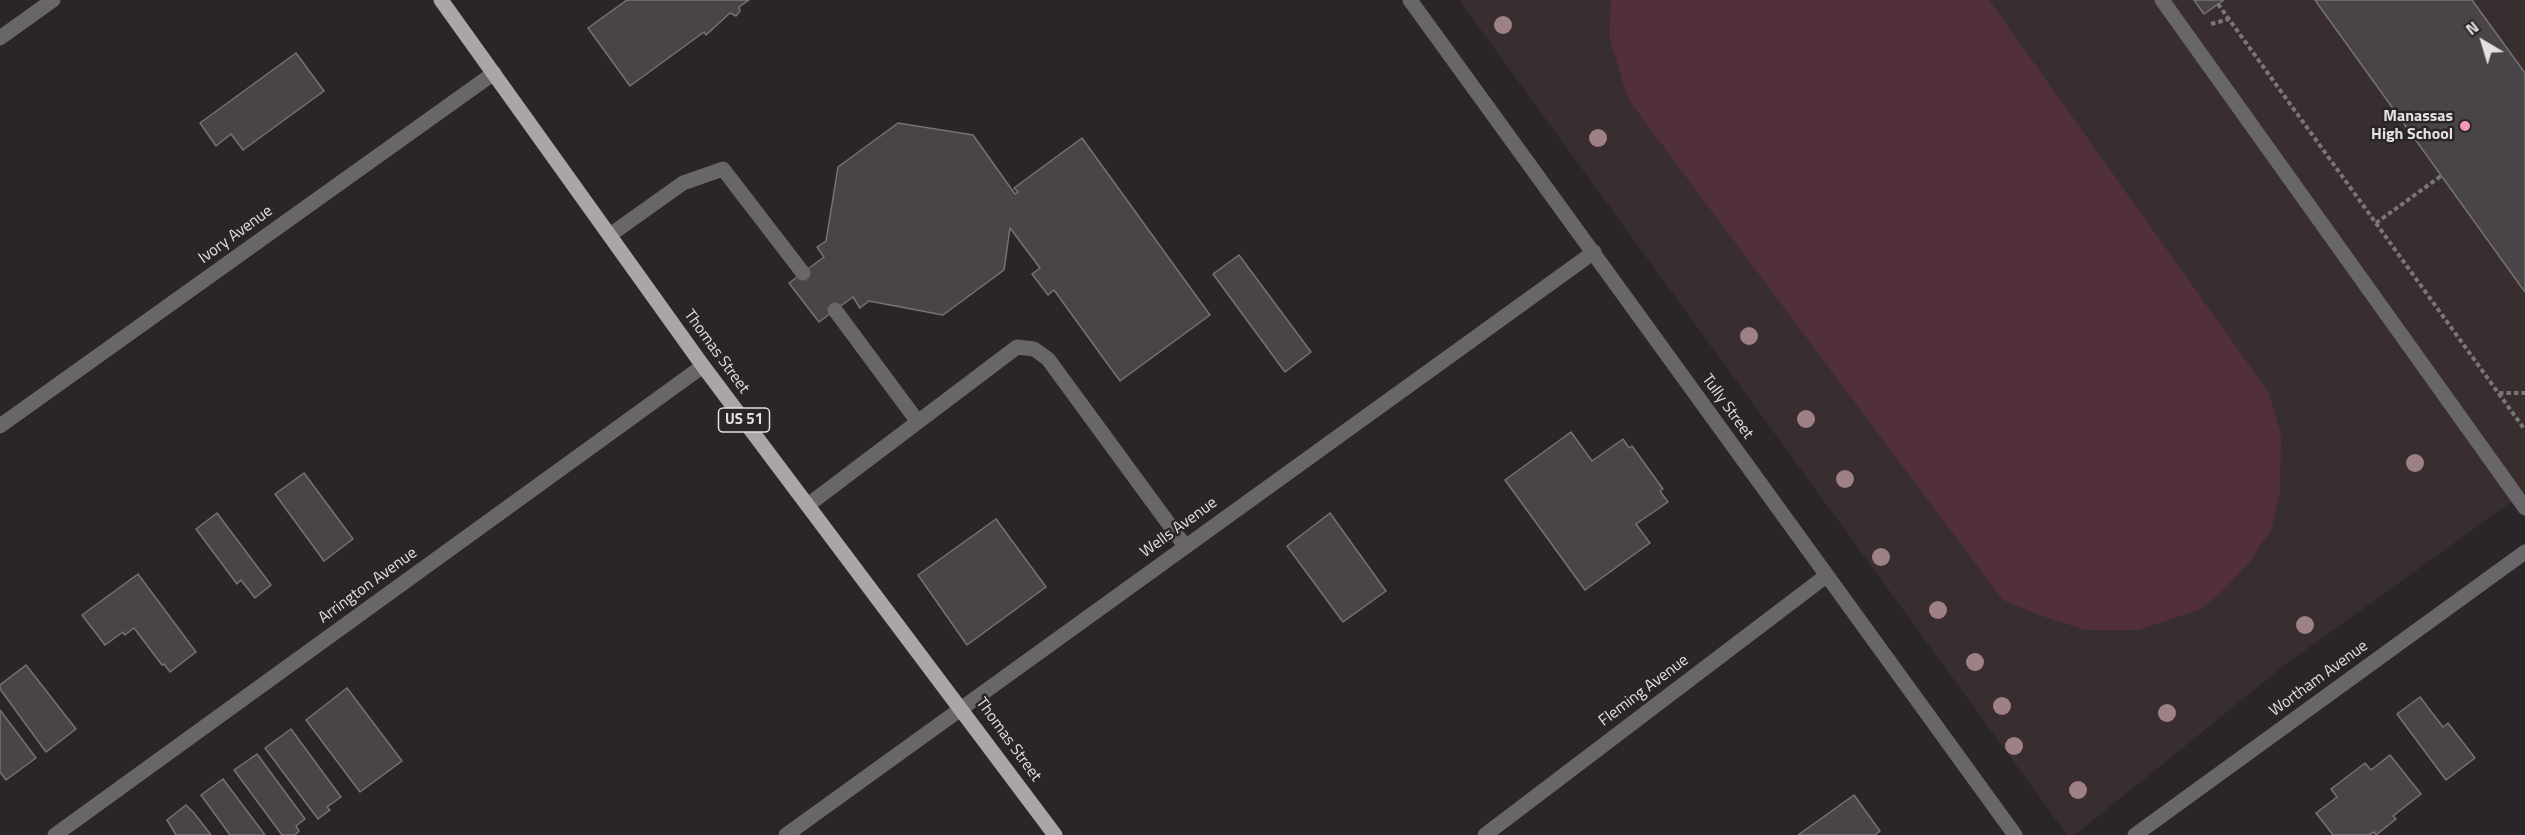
<!DOCTYPE html>
<html>
<head>
<meta charset="utf-8">
<style>
	body { margin:0 }
	#map { position:relative; width:2525px; height:835px; overflow:hidden; background:#2a2526; font-family:"Titillium Web",sans-serif }
	canvas { display:block }
	.north { position:absolute; left:2453px; top:12px; width:60px; height:60px; -webkit-text-stroke:4px #2a2526; paint-order:stroke; rotate:322deg; font-size:16px; font-weight:700; line-height:24px; text-align:center; color:#e3e0e1 }
	.north::after { content:''; display:block; margin:auto; width:21px; height:27px; background:#e3e0e1; clip-path:polygon(50% 0,100% 100%,50% 72%,0 100%) }
</style>
</head>
<body>
<div id="map">
<canvas width="2525" height="835"></canvas>
<div class="north">N</div>
</div>
<script>
const ctx = document.querySelector('canvas').getContext('2d');
ctx.lineJoin = 'round';
function fillPath(path, color) { ctx.fillStyle = color; ctx.fill(path, 'evenodd'); }
const poly = rows => new Path2D(rows.map(r => 'M' + r).join(''));
function strokePath(path, color, width, dash) { ctx.strokeStyle = color; ctx.lineWidth = width; ctx.lineCap = dash ? 'butt' : 'round'; ctx.setLineDash(dash || []); ctx.stroke(path); }
function label(font, color, halo, rows, align = 'center') {
  ctx.font = font + ' "Titillium Web",sans-serif'; ctx.lineWidth = 5; ctx.setLineDash([]); ctx.textBaseline = 'middle'; ctx.strokeStyle = halo; ctx.fillStyle = color; for (const [text, x, y, turn = 0] of rows) {
    ctx.save(); ctx.translate(x, y); ctx.rotate((+turn || 0) * Math.PI / 180); ctx.textAlign = isNaN(turn) ? turn : align; if (halo) ctx.strokeText(text, 0, 0); ctx.fillText(text, 0, 0); ctx.restore();
  }
}
const built = poly([
	[1459,0,2525,0,2525,492,2285,665,2075,835,2067,835]
]);
const green = poly([
	[1611,0,1989,0,2269,393,2281,436,2280,494,2271,530,2248,564,2217,596,2201,609,2139,630,2085,630,2036,614,2003,600,1628,99,1609,36]
]);
const building = poly([
	[627,0,749,0,739,7,740,11,736,16,730,13,706,35,704,32,630,86,588,28,627,0],
	[2194,0,2224,0,2204,14,2194,0],
	[2315,0,2472,0,2525,73,2525,292,2315,0],
	[296,53,324,91,243,150,231,134,216,146,200,123,296,53],
	[898,123,973,135,1015,194,1018,192,1014,188,1082,138,1210,315,1120,381,1054,290,1048,295,1032,274,1040,268,1010,228,1004,270,943,315,869,301,860,308,853,297,819,322,789,283,824,257,817,247,826,241,838,167,898,123],
	[1239,255,1311,352,1285,372,1213,274,1239,255],
	[1571,432,1592,461,1623,439,1629,448,1632,446,1663,489,1660,491,1668,502,1636,524,1650,543,1585,590,1505,480,1571,432],
	[304,473,353,539,324,561,275,494,304,473],
	[217,513,271,585,255,598,241,580,237,584,196,529,217,513],
	[1330,513,1386,591,1343,622,1287,546,1330,513],
	[996,519,1046,587,967,645,918,575,996,519],
	[138,574,196,652,170,672,164,664,162,665,134,628,125,635,123,632,105,645,82,615,138,574],
	[26,665,76,729,46,752,0,689,0,685,26,665],
	[347,688,402,761,360,792,306,720,347,688],
	[2420,697,2443,727,2448,723,2475,758,2446,780,2397,714,2420,697],
	[0,710,36,758,6,780,0,772,0,710],
	[291,729,341,797,327,807,330,810,318,819,265,748,291,729],
	[257,754,305,819,296,826,299,831,295,835,282,835,234,770,257,754],
	[2390,755,2421,794,2393,816,2396,819,2376,835,2374,832,2369,835,2333,835,2316,813,2337,797,2331,789,2365,763,2371,770,2390,755],
	[223,779,265,835,230,835,201,795,223,779],
	[1854,795,1880,831,1875,835,1798,835,1854,795],
	[186,805,194,813,211,835,176,835,167,820,186,805]
]);
const path = poly([
	[2218,4,2525,430],
	[2211,24,2229,19],
	[2376,223,2441,176],
	[2499,393,2525,393]
]);
const service = poly([
	[2162,0,2525,508],
	[610,235,683,183,723,169,803,273],
	[835,310,918,422],
	[808,505,1017,347,1034,349,1048,359,1185,546]
]);
const minor = poly([
	[1410,0,2015,835],
	[0,38,53,0],
	[0,426,494,73],
	[55,835,703,366],
	[786,835,1594,252],
	[1485,835,1826,576],
	[2135,835,2525,552]
]);
const primary = poly([
	[441,0,703,366,1055,835]
]);
const trees = [
	[1503,25],
	[1598,138],
	[1749,336],
	[1806,419],
	[2415,463],
	[1845,479],
	[1881,557],
	[1938,610],
	[2305,625],
	[1975,662],
	[2002,706],
	[2167,713],
	[2014,746],
	[2078,790]
];
const markers = [
	[2465,126,6,"#f19ab1"]
];
const shields = [
	[744,420,51]
];
const shieldNames = [
	["US 51",744,420]
];
const poiNames = [
	["Manassas",2453,117],
	["High School",2453,135]
];
const streetNames = [
	["Ivory Avenue",236,235,-36],
	["Thomas Street",716,352,54],
	["Tully Street",1727,407,54],
	["Wells Avenue",1179,528,-36],
	["Arrington Avenue",368,586,-36],
	["Wortham Avenue",2319,679,-36],
	["Fleming Avenue",1644,691,-37],
	["Thomas Street",1008,740,54]
];
fillPath(built, '#382d2f');
fillPath(green, '#523039');
fillPath(building, '#494445');
strokePath(building, '#777273', 1.5);
strokePath(path, '#7a7677', 4, [4.5, 3]);
strokePath(service, '#686666', 15);
strokePath(minor, '#686666', 15);
strokePath(primary, '#aaa5a6', 15);
ctx.fillStyle = '#9e8087';
for (const [x, y] of trees) { ctx.beginPath(); ctx.arc(x, y, 9, 0, 2 * Math.PI); ctx.fill(); }
for (const [x, y, r, color] of markers) { const dot = new Path2D(); dot.arc(x, y, r, 0, 2 * Math.PI); ctx.fillStyle = color; ctx.fill(dot); strokePath(dot, '#2a2526', 2); }
for (const [x, y, w] of shields) { const box = new Path2D(); box.roundRect(x - w / 2, y - 12, w, 24, 4.5); ctx.fillStyle = '#2a2526'; ctx.fill(box); strokePath(box, '#e3e0e1', 1.5); }
label('bold 15px', '#e3e0e1', null, shieldNames);
label('bold 16px', '#e3e0e1', '#2a2526', poiNames, 'right');
label('16px', '#e3e0e1', '#2a2526', streetNames);
</script>
</body>
</html>
